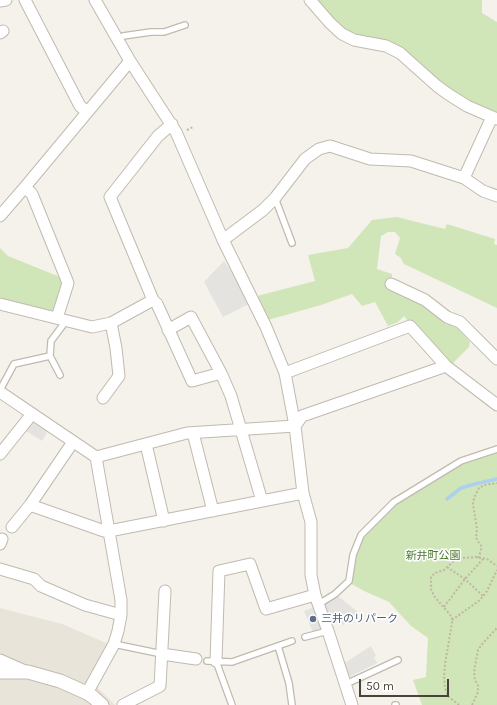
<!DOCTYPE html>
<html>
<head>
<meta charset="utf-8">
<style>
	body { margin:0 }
	#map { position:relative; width:497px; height:705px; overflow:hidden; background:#f5f2ec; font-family:Karla,sans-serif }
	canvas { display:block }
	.scale { position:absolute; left:359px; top:679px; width:90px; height:18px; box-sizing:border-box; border:2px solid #49443a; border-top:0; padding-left:5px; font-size:12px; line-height:14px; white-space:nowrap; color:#49443a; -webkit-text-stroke:3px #fff; paint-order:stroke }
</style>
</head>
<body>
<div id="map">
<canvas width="497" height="705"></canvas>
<div class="scale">50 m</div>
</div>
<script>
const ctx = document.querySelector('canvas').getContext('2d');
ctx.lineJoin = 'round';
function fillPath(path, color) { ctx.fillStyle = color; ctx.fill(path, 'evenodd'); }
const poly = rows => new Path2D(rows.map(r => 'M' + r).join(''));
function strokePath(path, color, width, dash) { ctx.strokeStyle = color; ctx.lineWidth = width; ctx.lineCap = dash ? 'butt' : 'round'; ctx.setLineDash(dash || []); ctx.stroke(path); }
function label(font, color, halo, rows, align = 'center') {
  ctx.font = font + ' Karla,"Noto Sans JP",sans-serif'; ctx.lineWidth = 3; ctx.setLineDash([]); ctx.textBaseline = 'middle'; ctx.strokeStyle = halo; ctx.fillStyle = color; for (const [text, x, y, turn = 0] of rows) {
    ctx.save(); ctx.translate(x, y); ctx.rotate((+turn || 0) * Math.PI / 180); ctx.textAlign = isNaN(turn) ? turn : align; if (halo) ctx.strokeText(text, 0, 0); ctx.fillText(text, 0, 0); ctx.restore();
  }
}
const residential = poly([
	[0,608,62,624,111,645,96,686,115,705,0,705]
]);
const green = poly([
	[313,0,482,0,482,13,497,22,497,116,469,104,401,51,354,38],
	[397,217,445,229,447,224,495,239,494,244,497,245,497,308,404,264,401,258,395,254,400,238,395,232,388,232,381,236,377,269,392,274,392,287,409,295,454,324,470,342,469,347,452,364,409,323,404,316,398,322,388,326,375,302,362,306,352,294,321,305,268,320,257,296,315,281,308,255,348,248,372,220],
	[0,248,8,256,60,277,61,281,62,286,53,310,49,311,0,299],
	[497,451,497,705,422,705,413,680,426,677,428,638,411,626,389,602,364,591,350,583,354,556,363,535,395,503,461,462]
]);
const parking = poly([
	[224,261,236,278,249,304,223,317,204,282],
	[34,420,49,429,42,441,23,429],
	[338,596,358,612,343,625,338,619,331,625,323,605],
	[314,607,323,626,320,630,313,632,304,611],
	[371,646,376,656,374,657,377,663,347,678,343,664]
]);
const stream = poly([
	[447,499,461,488,475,484,497,479]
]);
const path = poly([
	[187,130,193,127],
	[478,558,481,551,481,546,476,538,477,529,473,504,474,498,479,488,484,485,497,483],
	[447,567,465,579,483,596],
	[444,607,465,579,483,559],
	[452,620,480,600,487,591,497,570],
	[459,705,448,696,445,688,444,676,445,664,452,623,452,617,434,596,431,589,431,577,435,573,444,570,455,560,463,558,476,557,487,559,497,566],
	[472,705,478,692,478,685,475,680,474,672,478,650,483,643,497,628]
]);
const service = poly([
	[118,39,123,36,151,32,164,32,185,25],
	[275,198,292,243],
	[50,356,60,375],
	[0,390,14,364,50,356,51,341,66,321],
	[319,604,335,594,349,581,353,555,361,535,394,502,461,461,497,449],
	[305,637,328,631],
	[114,644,162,654],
	[278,646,289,683,292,705],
	[207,661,232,662,292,641],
	[216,661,232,705],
	[346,684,398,660],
	[395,705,396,705]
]);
const minor = poly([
	[25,0,80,106,87,112],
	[95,0,130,61,176,132,223,240,266,327,285,373,295,426,303,493,311,522,311,575,315,595,328,631,352,705],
	[310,0,330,23,342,34,354,40,386,46,400,53,437,86,448,94,467,106,497,119],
	[0,1,6,0],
	[0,33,3,31],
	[172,124,158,136,110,197,153,300,157,304,192,381,221,373],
	[464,178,492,117],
	[25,187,32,194,68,283,57,318],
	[0,216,25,187,130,61],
	[223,240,263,210,275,198,305,159,319,149,330,146,370,159,411,161,464,178,483,191,497,196],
	[391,284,425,300,447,317,460,322,497,359],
	[0,304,92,327,111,323,153,300],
	[168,330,191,317,221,373,231,396,262,501],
	[285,373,410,326,446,366,497,405],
	[0,392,96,457,121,600,121,615,118,631,114,644,87,693],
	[103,398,119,376,116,348,111,323],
	[193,433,213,511],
	[146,444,164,521],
	[0,454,32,414],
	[96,457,187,433,295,426,302,416,446,366],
	[30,505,104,531,109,531,303,493],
	[12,527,30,505,73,442],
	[0,544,2,539],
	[0,569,34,579,41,586,85,605,121,615],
	[162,654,196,659],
	[0,660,25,671],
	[216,661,219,571,250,564,266,609,315,595],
	[123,705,160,686,165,591]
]);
const tertiary = poly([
	[0,672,28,672,60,681,87,693,93,697,102,705]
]);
const markers = [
	[313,619,4,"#5c6f8a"]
];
const parkNames = [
	["新井町公園",433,556]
];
const serviceNames = [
	["三井のリパーク",321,619]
];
fillPath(residential, '#e9e4da');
fillPath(green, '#d0e6b8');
fillPath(parking, '#e4e3e0');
strokePath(stream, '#add1ed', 3.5);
strokePath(service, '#c0baaf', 8);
strokePath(minor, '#c0baaf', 13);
strokePath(tertiary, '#c0baaf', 15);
strokePath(path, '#c1b6a1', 2, [2, 2]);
strokePath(service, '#fff', 5.5);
strokePath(minor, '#fff', 11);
strokePath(tertiary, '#fff', 13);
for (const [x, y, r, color] of markers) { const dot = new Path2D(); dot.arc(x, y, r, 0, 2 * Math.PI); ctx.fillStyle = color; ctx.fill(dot); strokePath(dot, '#fff', 1.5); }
label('11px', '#4a792f', '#fff', parkNames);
label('11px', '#4e5e75', '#fff', serviceNames, 'left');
</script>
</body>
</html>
